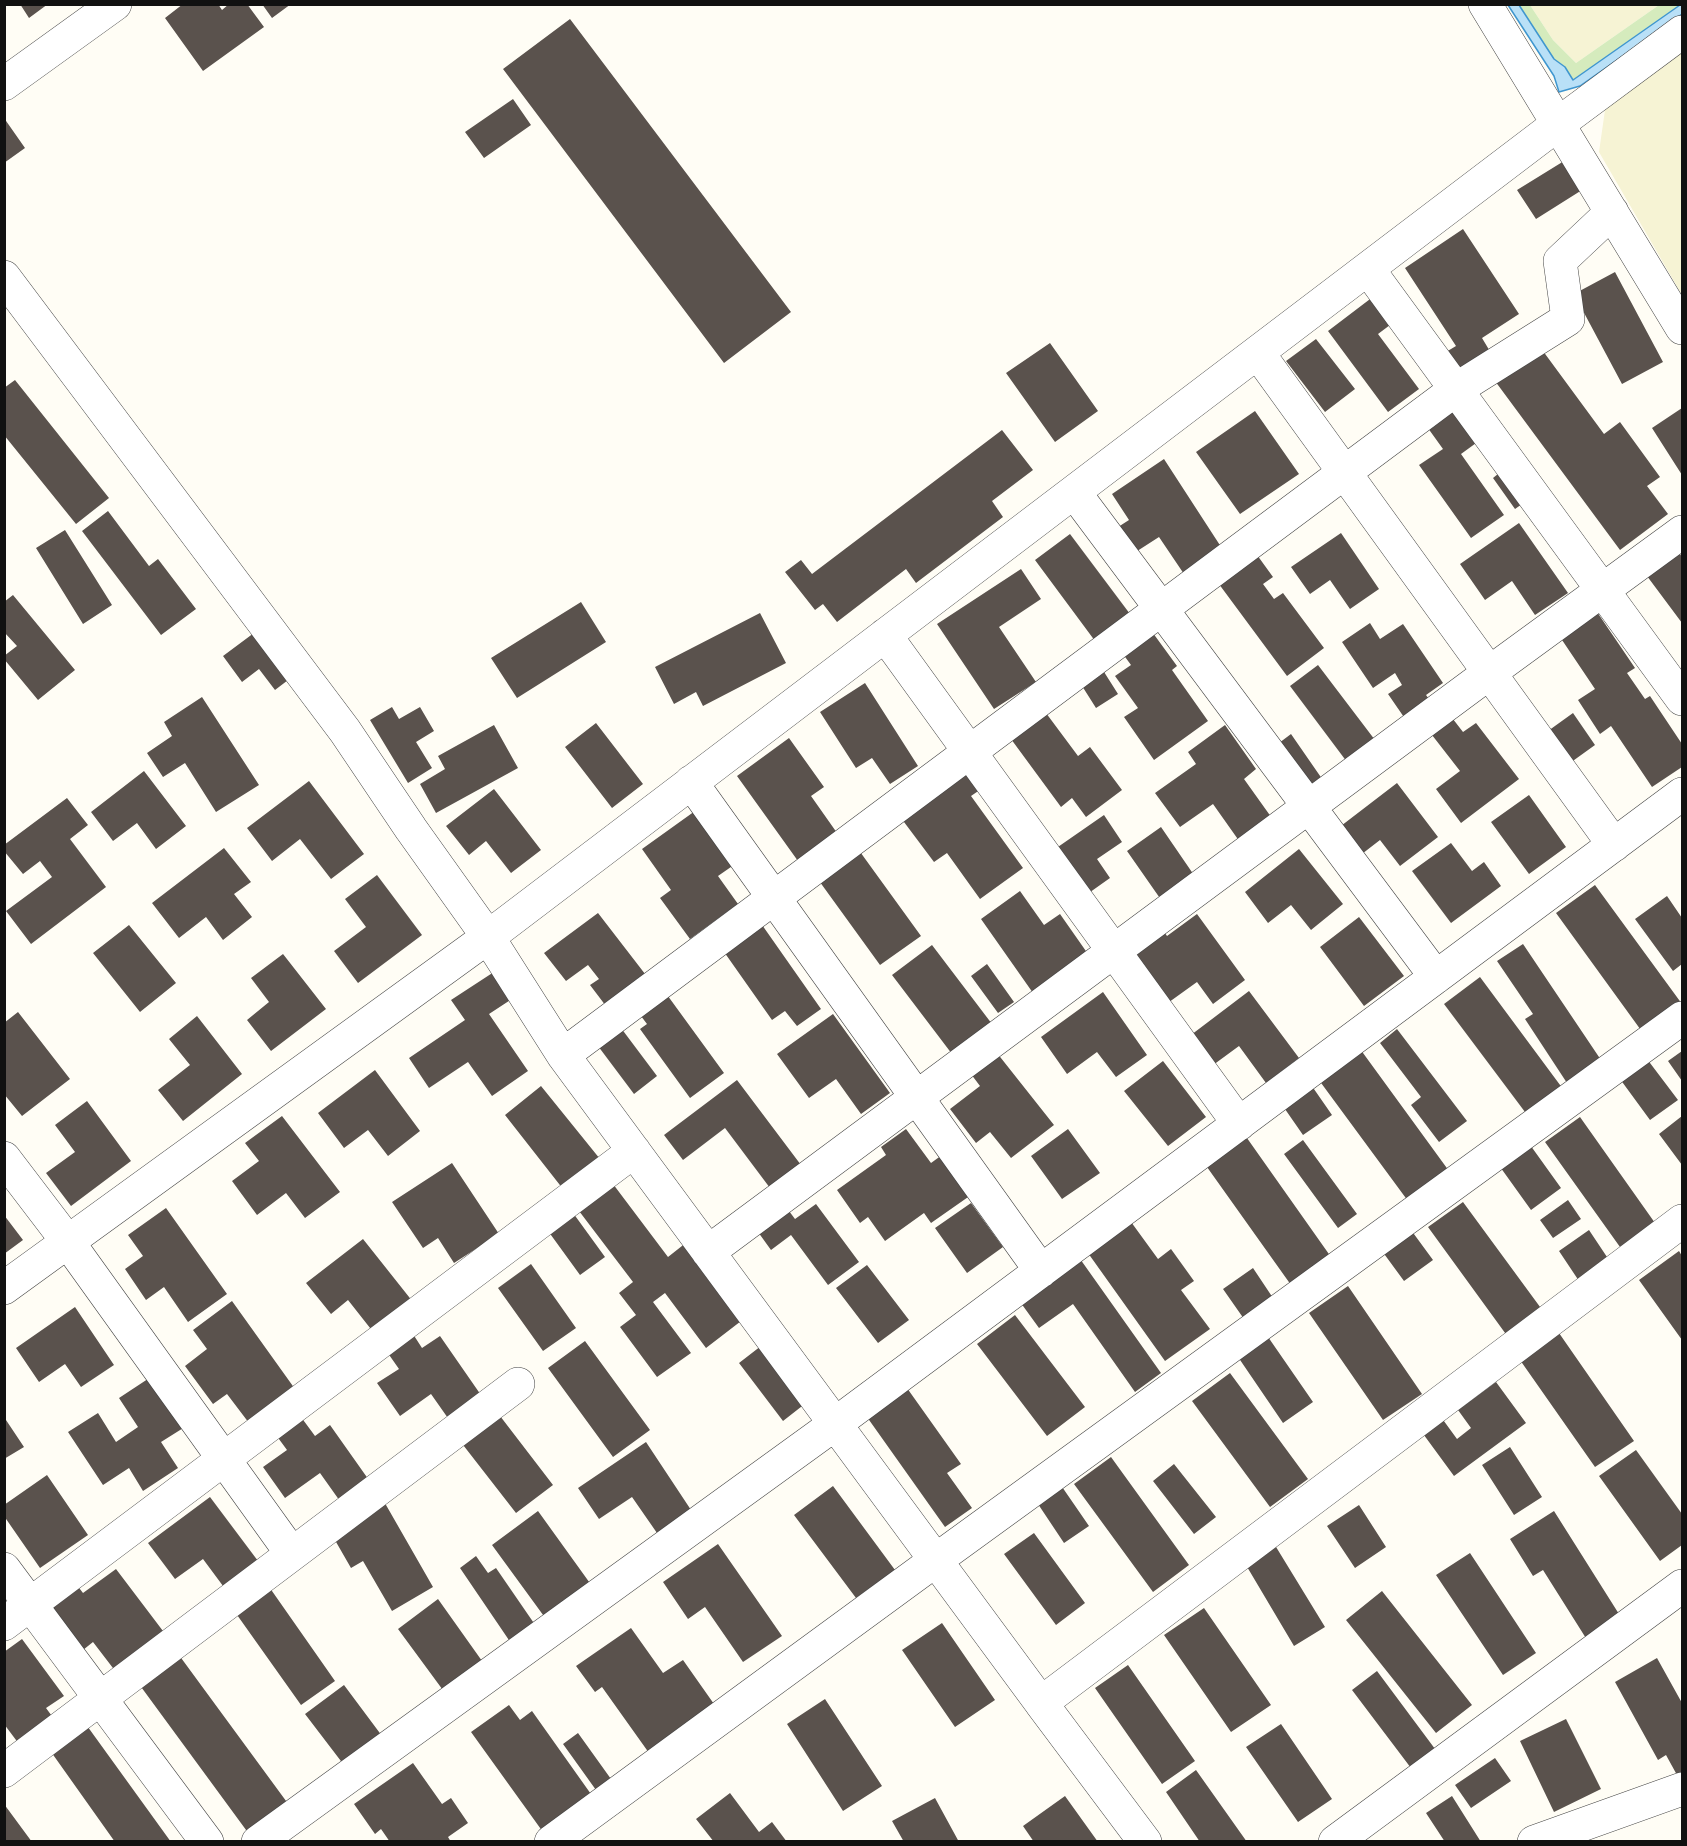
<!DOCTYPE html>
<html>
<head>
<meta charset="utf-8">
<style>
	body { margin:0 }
	#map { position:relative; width:1687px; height:1846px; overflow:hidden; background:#fffdf5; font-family:"Source Serif 4",serif }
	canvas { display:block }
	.frame { position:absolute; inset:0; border:6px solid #111; pointer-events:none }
</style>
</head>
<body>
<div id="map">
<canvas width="1687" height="1846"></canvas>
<div class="frame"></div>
</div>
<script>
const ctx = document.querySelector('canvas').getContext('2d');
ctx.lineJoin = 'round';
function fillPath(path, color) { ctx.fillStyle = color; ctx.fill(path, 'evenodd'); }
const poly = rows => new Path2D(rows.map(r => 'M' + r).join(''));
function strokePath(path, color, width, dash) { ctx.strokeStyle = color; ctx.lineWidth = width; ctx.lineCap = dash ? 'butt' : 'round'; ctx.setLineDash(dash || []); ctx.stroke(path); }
const farmland = poly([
	[1530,5,1659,5,1576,63,1553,40],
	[1682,41,1682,295,1599,152,1607,96]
]);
const green = poly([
	[1519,5,1530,5,1553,40,1576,63,1659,5,1680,5,1573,80,1565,67,1554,59]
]);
const water = poly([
	[1508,5,1519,5,1554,59,1565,67,1573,80,1680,5,1682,5,1682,14,1580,86,1559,92,1554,76,1508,5]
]);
const building = poly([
	[20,4,48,4,29,18],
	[183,4,218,4,222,10,229,4,247,4,264,27,203,71,165,18],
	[262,4,291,4,272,18],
	[570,19,791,312,724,363,503,69],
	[513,99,531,125,484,158,465,132],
	[4,118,25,148,4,163],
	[1564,161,1582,190,1536,219,1517,190],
	[1463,229,1519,314,1482,338,1494,358,1463,378,1446,352,1456,346,1405,268],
	[1615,272,1663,362,1622,384,1574,294],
	[1378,293,1398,319,1378,334,1419,389,1388,412,1328,331],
	[1316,339,1355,389,1325,412,1286,361],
	[1050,343,1098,411,1055,442,1006,373],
	[1540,347,1604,434,1620,422,1660,477,1647,486,1668,514,1620,550,1495,381],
	[15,380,109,498,76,524,4,435,4,388],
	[1458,401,1483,438,1461,454,1504,515,1471,538,1419,465,1443,449,1425,424],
	[1682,408,1682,475,1652,428],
	[1255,411,1299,474,1240,514,1196,452],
	[1002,430,1033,470,992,501,1003,517,916,583,906,569,837,622,823,604,815,610,785,572,801,560,812,574],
	[1164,459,1225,553,1186,577,1159,537,1131,555,1115,529,1129,520,1112,494],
	[1509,465,1532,497,1515,509,1493,478],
	[108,511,149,566,158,559,196,609,161,635,82,531],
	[1519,523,1568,593,1535,615,1512,581,1485,600,1460,564],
	[65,530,112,605,83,624,36,548],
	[1341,533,1379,589,1350,609,1330,580,1310,594,1291,567],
	[1070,534,1133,618,1098,645,1035,560],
	[1252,548,1273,577,1263,584,1274,599,1283,593,1324,648,1287,676,1213,576],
	[1676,548,1682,557,1682,623,1644,572],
	[1021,569,1041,599,999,627,1036,682,994,709,937,624],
	[13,595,75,670,38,700,4,659,4,656,17,646,4,632,4,602],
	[581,602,606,642,517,698,491,658],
	[1595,609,1635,668,1627,673,1645,699,1650,696,1682,744,1682,767,1652,787,1611,726,1600,734,1578,700,1595,689,1558,634],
	[760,613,786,663,703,706,696,692,674,704,655,667],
	[1370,623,1380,639,1403,624,1443,683,1426,695,1434,706,1408,723,1388,694,1402,685,1395,673,1373,688,1342,642],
	[262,627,296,674,275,690,259,669,242,682,223,656],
	[1150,629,1177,666,1172,670,1208,721,1154,760,1124,717,1138,708,1115,676,1131,665,1120,650],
	[1099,664,1118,694,1096,708,1077,678],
	[1318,665,1378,744,1350,766,1290,686],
	[865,683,918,766,890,784,872,758,856,768,820,712],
	[202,697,259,785,216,812,185,763,163,777,147,753,172,736,164,722],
	[392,707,399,719,420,707,434,731,416,742,432,768,408,783,370,720],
	[1446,710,1463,732,1476,723,1519,779,1461,823,1436,789,1460,771,1425,726],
	[1046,713,1078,756,1090,747,1122,790,1086,817,1072,798,1061,807,1011,739],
	[1573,713,1595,745,1570,763,1548,731],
	[596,723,643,784,612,808,565,747],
	[494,725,518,768,436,813,420,784,445,769,438,756],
	[1225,725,1256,769,1244,779,1274,821,1242,845,1213,804,1180,827,1155,793,1196,764,1188,752],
	[1291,734,1327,786,1311,798,1275,746],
	[789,738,824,787,811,796,842,840,803,868,737,776],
	[970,762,987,785,971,796,1023,868,980,899,947,853,934,862,898,814],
	[144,771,186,826,156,849,137,823,113,841,91,812],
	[309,781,364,854,331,879,300,839,272,861,247,828],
	[1397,783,1438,837,1400,866,1380,840,1358,857,1337,829],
	[494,789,541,850,511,873,486,841,469,855,446,826],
	[1529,795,1566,847,1529,874,1491,822],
	[67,798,88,825,70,839,106,887,31,944,6,911,52,877,40,861,23,874,4,851,4,845],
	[702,806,741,860,718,876,738,904,690,939,660,898,671,890,642,849],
	[1104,815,1122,842,1097,859,1110,878,1086,895,1055,849],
	[1161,827,1198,881,1164,904,1127,851],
	[1451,843,1472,871,1484,862,1501,886,1451,923,1412,871],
	[224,848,251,882,234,894,252,917,223,940,206,917,179,938,152,903],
	[858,849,921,936,880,965,817,878],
	[1299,849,1343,904,1311,930,1291,905,1268,923,1245,892],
	[377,875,422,935,358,983,334,951,366,927,345,899],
	[1595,885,1682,1004,1643,1033,1556,913],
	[1020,891,1044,925,1060,914,1088,954,1033,993,981,919],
	[1667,896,1682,918,1682,964,1673,971,1635,919],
	[598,913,652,983,612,1014,590,985,599,979,588,965,566,981,544,953],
	[1197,914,1245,980,1213,1004,1197,982,1165,1005,1124,948,1158,923,1167,936],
	[1359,917,1404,976,1364,1006,1320,947],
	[760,922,821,1009,797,1026,785,1011,772,1020,722,949],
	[129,925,176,983,140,1012,93,953],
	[1523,944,1601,1060,1567,1083,1525,1019,1533,1014,1497,961],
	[932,945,992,1024,952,1054,892,975],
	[283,954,326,1009,271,1051,247,1020,269,1002,251,978],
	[987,964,1014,1002,998,1013,971,976],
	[500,968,518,995,489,1014,528,1071,492,1096,468,1062,429,1088,409,1058,465,1020,451,1000],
	[1480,977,1563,1089,1528,1116,1444,1004],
	[1249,991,1299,1058,1266,1083,1239,1046,1209,1068,1187,1038],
	[665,992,724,1073,690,1098,640,1029,647,1024,638,1012],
	[1103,992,1147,1055,1116,1077,1097,1052,1067,1074,1041,1037],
	[18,1012,70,1079,22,1116,4,1094,4,1023],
	[833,1014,890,1093,861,1114,836,1079,809,1098,777,1054],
	[197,1016,242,1074,183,1121,158,1090,190,1065,169,1039],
	[618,1024,657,1076,634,1094,595,1042],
	[1397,1029,1467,1121,1439,1142,1411,1105,1421,1097,1380,1043],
	[1355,1042,1449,1171,1408,1201,1313,1072],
	[1682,1051,1682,1081,1668,1061],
	[997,1053,1054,1125,1011,1158,990,1132,976,1143,950,1109,980,1086,971,1074],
	[1647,1059,1678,1100,1650,1120,1620,1079],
	[1163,1061,1206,1117,1168,1146,1124,1091],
	[375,1070,420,1131,388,1156,368,1130,344,1148,318,1113],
	[1307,1079,1332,1115,1303,1135,1278,1099],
	[737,1080,807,1173,776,1196,725,1128,683,1160,664,1135],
	[541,1086,600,1159,563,1189,505,1115],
	[87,1101,131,1161,71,1206,46,1173,75,1152,55,1125],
	[282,1116,340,1192,305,1218,286,1193,257,1215,232,1181,259,1161,245,1143],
	[1682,1116,1682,1165,1659,1134],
	[1580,1117,1655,1223,1620,1247,1545,1142],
	[906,1129,931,1163,942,1155,971,1195,931,1223,924,1213,885,1241,868,1217,860,1223,837,1190,886,1155,881,1147],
	[1068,1129,1100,1173,1062,1199,1031,1156],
	[1242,1131,1331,1257,1291,1285,1202,1160],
	[1303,1140,1357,1214,1338,1228,1284,1154],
	[1528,1142,1561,1188,1531,1210,1498,1164],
	[452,1163,499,1234,454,1263,438,1238,423,1248,392,1202],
	[610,1180,668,1257,687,1242,745,1318,706,1348,665,1293,653,1302,691,1353,657,1377,620,1327,636,1315,619,1293,633,1282,576,1207],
	[1568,1200,1581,1219,1553,1238,1540,1220],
	[1463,1202,1543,1311,1508,1337,1428,1227],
	[783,1203,795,1219,816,1204,859,1262,828,1285,791,1235,771,1250,753,1225],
	[971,1203,1003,1247,967,1273,935,1228],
	[568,1206,605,1257,580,1275,543,1224],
	[166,1208,227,1294,188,1322,164,1287,146,1300,125,1269,143,1256,128,1235],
	[4,1215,23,1240,4,1254],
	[1126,1215,1158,1259,1171,1249,1194,1281,1181,1290,1210,1329,1165,1361,1083,1246],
	[1411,1230,1433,1260,1404,1281,1382,1251],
	[1589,1230,1611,1263,1581,1284,1559,1251],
	[363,1239,413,1302,374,1333,348,1300,331,1314,306,1283],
	[1679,1251,1682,1256,1682,1340,1639,1280],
	[1078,1256,1161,1373,1135,1392,1073,1304,1039,1328,1018,1299],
	[531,1264,576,1328,543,1351,498,1288],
	[867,1265,909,1320,878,1343,836,1288],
	[1253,1268,1273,1298,1244,1319,1223,1289],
	[1348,1286,1422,1394,1383,1420,1309,1313],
	[232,1301,295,1389,249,1423,227,1394,213,1404,185,1366,207,1349,193,1330],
	[75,1307,114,1365,81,1387,65,1364,39,1382,16,1348],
	[1015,1315,1085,1407,1047,1436,977,1344],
	[411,1331,422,1348,440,1336,483,1398,450,1421,431,1394,400,1416,377,1383,399,1369,385,1349],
	[1559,1333,1634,1441,1595,1467,1520,1360],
	[1266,1334,1313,1402,1283,1423,1236,1354],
	[585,1341,650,1430,613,1457,548,1368],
	[761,1346,806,1403,783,1421,739,1363],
	[163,1369,196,1420,161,1442,178,1468,143,1491,129,1468,103,1485,68,1432,98,1413,116,1442,138,1427,119,1398],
	[1230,1373,1308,1479,1270,1507,1192,1401],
	[902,1381,961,1464,947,1473,972,1508,945,1527,862,1410],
	[1496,1382,1526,1423,1454,1476,1421,1431,1441,1417,1457,1439,1471,1428,1458,1410],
	[497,1412,553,1485,516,1513,460,1441],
	[4,1417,24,1447,4,1459],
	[301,1417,315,1436,330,1425,371,1483,342,1504,320,1473,285,1498,263,1467,287,1450,276,1435],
	[646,1442,691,1510,657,1533,632,1497,599,1519,578,1488],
	[1510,1447,1542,1497,1514,1515,1482,1465],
	[1636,1450,1682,1514,1682,1545,1660,1561,1599,1476],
	[1111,1457,1189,1565,1153,1592,1074,1484],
	[1174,1464,1216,1517,1194,1534,1153,1481],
	[47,1475,88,1535,40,1568,4,1516,4,1505],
	[1058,1481,1089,1526,1064,1543,1034,1498],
	[833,1486,895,1570,856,1598,794,1515],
	[210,1497,261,1565,226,1590,203,1559,175,1579,148,1543],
	[382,1498,433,1587,392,1611,363,1561,351,1568,328,1528],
	[1359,1505,1386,1547,1355,1568,1327,1526],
	[538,1511,592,1586,546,1619,492,1545],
	[1554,1511,1624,1622,1589,1643,1543,1570,1533,1576,1510,1539],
	[1034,1533,1085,1603,1056,1625,1004,1554],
	[1273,1542,1325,1627,1294,1646,1243,1560],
	[718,1544,782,1636,743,1662,705,1607,688,1619,663,1582],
	[1470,1553,1536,1653,1503,1675,1436,1575],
	[476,1556,488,1573,496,1568,540,1632,515,1649,460,1568],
	[116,1569,166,1635,116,1672,93,1642,83,1650,46,1600,73,1580,83,1593],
	[265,1581,335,1681,301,1705,230,1605],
	[1382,1591,1472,1705,1436,1733,1346,1620],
	[438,1599,487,1668,448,1697,398,1629],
	[1204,1608,1271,1705,1231,1732,1164,1635],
	[942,1623,995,1700,955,1727,902,1650],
	[631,1628,663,1673,683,1660,721,1714,654,1760,602,1687,595,1692,576,1666],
	[22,1639,64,1696,46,1708,57,1723,22,1748,4,1724,4,1652],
	[176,1651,289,1805,249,1834,136,1680],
	[1657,1658,1682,1703,1682,1772,1677,1775,1666,1755,1658,1760,1615,1682],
	[1128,1665,1195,1761,1162,1784,1095,1688],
	[1377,1671,1441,1757,1417,1776,1352,1690],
	[344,1685,385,1740,347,1769,305,1714],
	[825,1699,882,1786,843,1811,787,1724],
	[509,1705,520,1720,532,1711,598,1804,548,1839,471,1732],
	[1566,1719,1601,1789,1554,1812,1520,1741],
	[85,1723,171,1842,115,1842,49,1749],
	[1281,1724,1332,1799,1298,1822,1246,1747],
	[578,1733,616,1786,601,1797,563,1744],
	[1495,1758,1511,1781,1471,1808,1455,1785],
	[413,1763,442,1804,451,1798,468,1823,448,1837,451,1842,390,1842,381,1829,375,1834,354,1804],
	[1196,1770,1247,1842,1200,1842,1166,1792],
	[730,1793,759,1832,772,1822,787,1842,714,1842,696,1819],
	[1065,1796,1098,1842,1034,1842,1023,1826],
	[1452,1796,1481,1842,1445,1842,1426,1813],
	[935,1798,959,1842,904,1842,892,1821],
	[4,1804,32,1842,4,1842]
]);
const minor = poly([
	[1485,4,1682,328],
	[4,84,115,4],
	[1368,269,1682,699],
	[4,277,345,731,411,829,488,937,563,1055,1041,1703,1682,1221],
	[1258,353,1614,845],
	[1074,492,1436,977],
	[885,635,1239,1124],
	[691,782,1041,1271],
	[563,1055,1455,390,1568,319,1560,261,1612,212],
	[4,1158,68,1242,292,1554],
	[708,1252,1489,673,1682,532],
	[4,1288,488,937,1558,124,1682,32],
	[4,1569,207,1842],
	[4,1624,634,1151],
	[1041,1703,1145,1842],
	[4,1771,518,1384],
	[258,1842,835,1424,1682,794],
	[551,1842,936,1560,1682,1018],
	[1335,1842,1682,1586],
	[1534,1842,1682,1789]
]);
fillPath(farmland, '#f6f3d4');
fillPath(green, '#d5ebbd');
fillPath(water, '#b9e0f7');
strokePath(water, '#3f96cf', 1.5);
fillPath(building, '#5a524d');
strokePath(minor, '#444', 34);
strokePath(minor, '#fff', 33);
</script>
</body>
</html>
